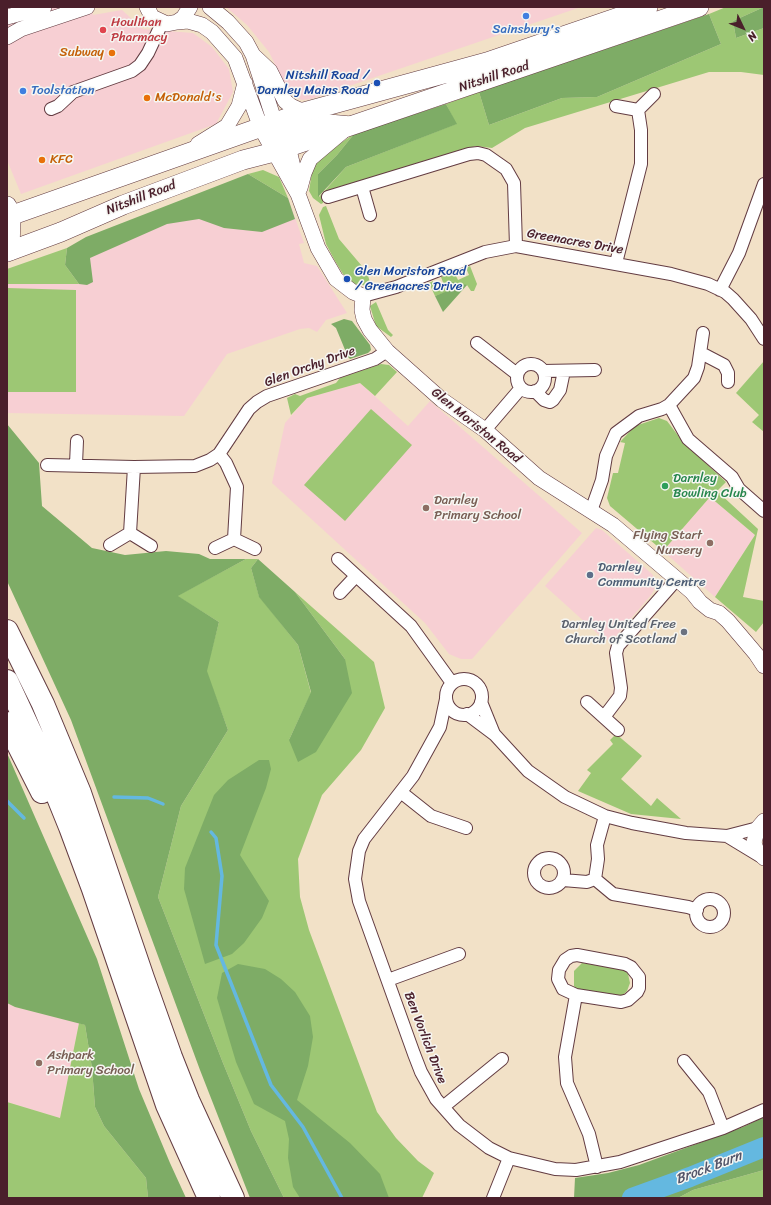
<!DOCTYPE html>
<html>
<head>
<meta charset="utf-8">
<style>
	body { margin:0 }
	#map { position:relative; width:771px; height:1205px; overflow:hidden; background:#f2e1c7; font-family:Sriracha,sans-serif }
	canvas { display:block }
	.frame { position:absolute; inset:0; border:8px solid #4a1f2b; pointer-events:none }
	.north { position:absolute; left:723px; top:8px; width:40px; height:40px; -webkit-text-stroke:3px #f6f6f2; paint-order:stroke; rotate:133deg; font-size:11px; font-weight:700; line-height:16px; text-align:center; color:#4a1f2b }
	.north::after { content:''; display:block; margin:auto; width:14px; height:18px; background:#4a1f2b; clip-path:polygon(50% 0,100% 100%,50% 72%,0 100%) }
</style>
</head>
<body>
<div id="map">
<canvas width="771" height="1205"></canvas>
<div class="frame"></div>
<div class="north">N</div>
</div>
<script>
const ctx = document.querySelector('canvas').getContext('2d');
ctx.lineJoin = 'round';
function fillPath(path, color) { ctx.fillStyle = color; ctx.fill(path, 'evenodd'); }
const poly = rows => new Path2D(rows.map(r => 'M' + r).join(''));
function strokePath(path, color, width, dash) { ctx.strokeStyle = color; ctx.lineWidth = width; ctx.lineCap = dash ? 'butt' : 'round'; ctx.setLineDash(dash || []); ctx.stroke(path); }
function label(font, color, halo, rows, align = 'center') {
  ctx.font = font + ' Sriracha,sans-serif'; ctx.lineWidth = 3; ctx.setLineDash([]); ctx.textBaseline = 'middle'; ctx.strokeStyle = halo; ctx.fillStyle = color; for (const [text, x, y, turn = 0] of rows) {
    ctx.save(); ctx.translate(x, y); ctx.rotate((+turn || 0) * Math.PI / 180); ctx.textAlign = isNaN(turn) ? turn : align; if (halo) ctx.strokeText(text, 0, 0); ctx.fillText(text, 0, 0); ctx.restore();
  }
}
const built = poly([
	[7,7,91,7,93,15,122,10,143,29,193,33,212,47,229,69,233,92,216,124,21,194,7,160],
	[226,7,581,7,311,99,302,100,296,97,286,87,269,52,247,25],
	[261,183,288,198,304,243,299,244,304,263,317,266,347,313,326,320,317,332,309,328,300,329,227,354,184,416,7,413,7,284,86,284,78,248],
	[360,383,408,426,430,401,582,533,472,659,461,659,449,654,425,623,272,483,285,423,307,398],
	[710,497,755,535,715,597,663,551],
	[596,528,602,530,652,574,656,580,654,590,651,595,611,642,598,634,545,586],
	[7,1003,15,1007,79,1023,60,1118,7,1102]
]);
const green = poly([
	[726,7,764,7,733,21,736,38,764,28,764,75,741,72,709,72,525,128,492,148,476,146,325,192,323,203,321,204,313,198,309,191,313,165,326,153,354,134,337,155,318,174,319,197,346,167,456,124,446,104,479,92,489,125,562,98,597,97,721,44,709,14],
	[263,170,279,177,288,198,248,174],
	[326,206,339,239,367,272,371,286,354,284,343,274,335,261,326,244,319,215,323,207],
	[67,248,65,265,79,284,7,284,7,269],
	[470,266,477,284,474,291,471,291,467,285,435,296,429,283,433,281,437,289,444,285,441,277,454,272,458,280,469,275,466,268],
	[7,288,76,290,76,392,7,392],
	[376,302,388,330,393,335,391,337,376,326,370,306],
	[764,361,764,432,752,422,759,415,736,393],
	[381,364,389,365,397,372,375,396,360,383,307,398,291,415,287,398,295,394,300,396,336,383,340,378],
	[371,409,412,445,345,521,304,485],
	[659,418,667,421,683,442,726,482,717,491,758,529,743,597,764,601,764,622,756,632,715,597,755,535,710,497,663,551,610,506,607,498,613,473,618,473,625,443,620,442,635,426],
	[246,559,258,559,251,568,259,596,298,645,311,693,289,740,345,659,295,592,374,662,385,708,361,750,322,795,298,859,300,897,309,930,377,1112,396,1138,418,1161,434,1173,422,1198,284,1198,251,1131,223,1063,158,897,181,806,228,730,206,671,219,622,177,596],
	[616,734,642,756,621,779,651,806,657,798,681,819,631,814,578,791,591,773,587,770,613,744,610,740],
	[582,963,625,970,628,974,630,983,627,991,623,995,618,997,576,989,574,986,574,971],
	[79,1023,85,1025,92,1068,95,1107,104,1126,146,1178,148,1198,7,1198,7,1102,60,1118],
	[764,1170,764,1198,678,1198,693,1190]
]);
const forest = poly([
	[764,7,764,28,736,38,733,21],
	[709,14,721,44,597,97,562,98,489,125,479,92],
	[446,104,457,124,346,167,318,197,318,174,337,155,354,134],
	[248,174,288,198,295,219,262,232,224,228,199,219,167,224,90,258,93,282,87,285,79,284,65,265,67,248,86,237],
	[452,282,467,285,443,312,435,296,450,290],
	[344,319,352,321,370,345,371,350,368,353,350,359,348,357,336,328,331,324],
	[7,424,39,463,42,506,92,548,125,555,166,551,199,554,210,559,246,559,178,596,219,622,207,671,228,730,181,806,158,897,223,1063,251,1131,284,1198,250,1198,200,1070,71,720,7,581],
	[258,559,295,592,345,659,352,693,316,752,298,762,289,740,311,692,298,645,259,597,251,568],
	[7,753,97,959,139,1089,170,1163,186,1198,148,1198,146,1178,104,1126,95,1107,92,1068,85,1025,15,1007,7,1003],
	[259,760,269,760,271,769,266,788,240,855,269,901,262,918,244,943,232,954,205,964,184,889,185,868,214,795,228,780],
	[238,964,265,969,281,979,295,992,310,1016,313,1037,308,1066,297,1100,350,1143,380,1174,389,1198,300,1198,293,1187,288,1158,289,1139,285,1121,254,1104,236,1062,217,998,222,973],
	[764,1117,764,1170,693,1190,678,1198,574,1198,575,1178,608,1173,639,1165,743,1127]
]);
const stream = poly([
	[114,797,148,798,163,804],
	[7,801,24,818],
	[211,832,216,838,222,876,216,945,271,1085,303,1127,342,1198]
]);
const river = poly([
	[632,1198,690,1177,764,1147]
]);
const minor = poly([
	[616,106,638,110,654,94],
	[51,109,58,106,73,92,132,71,140,65,148,53,162,23],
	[362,187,370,215],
	[328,197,469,154,478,153,486,155,506,169,514,183,516,246],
	[616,263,641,164,641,130,638,110],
	[720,290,739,253,764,184],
	[363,296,396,287,485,252,516,246,671,274,708,284,725,292,733,299,751,319,764,339],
	[477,343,517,374],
	[701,353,724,365,728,373,728,382],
	'517 378a14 14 0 1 1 28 0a14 14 0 1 1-28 0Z',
	[543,371,595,370],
	[535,391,544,400,550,402,553,400,560,390,564,371],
	[669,405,688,439,732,477,739,489,764,511],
	[485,430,521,388],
	[219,454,226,463,237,487,234,539],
	[76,464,77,441],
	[47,465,134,467,195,466,210,460,219,454,249,409,257,402,267,396,375,359,387,351],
	[591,511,602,480,606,456,616,433,639,416,662,409,669,405,694,378,698,367,703,333],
	[130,533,134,467],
	[110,545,130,533,151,546],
	[215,548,234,539,255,549],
	[338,559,411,626,452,683],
	[340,593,356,576],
	'446 697a18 18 0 1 1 36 0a18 18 0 1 1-36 0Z',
	[446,699,440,727,413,776,364,839,359,851,355,879,359,901,414,1054,421,1072,436,1099,459,1125,489,1148,509,1158,555,1169,576,1170,620,1162,723,1128,764,1110],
	[481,702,494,734],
	[587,702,618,730],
	[467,714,495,735,528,771,565,797,605,816,632,823,686,833,727,836,758,828],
	[604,717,620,696,621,688,616,653,618,646,677,579],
	[402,793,431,816,466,828],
	[605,816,597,845,598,859,595,879,613,894,688,907,697,910],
	[727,836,760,856],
	'534 873a15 15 0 1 1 30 0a15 15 0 1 1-30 0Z',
	[563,880,587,882,595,879],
	'696 913a14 14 0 1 1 28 0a14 14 0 1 1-28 0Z',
	[388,980,459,954],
	[576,995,621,1002,628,1000,637,992,639,988,639,977,631,967,625,964,577,955,571,956,565,960,559,970,558,979,563,989,576,995,565,1057,567,1083,589,1134,597,1167],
	[684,1061,709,1092,723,1128],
	[443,1107,502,1059],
	[493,1198,509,1158]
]);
const tertiary = poly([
	[147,7,152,17,167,24,177,22,183,18,190,7],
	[210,7,228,22,246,42,253,55,275,123,288,146,297,183],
	[7,17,44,7],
	[177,22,188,21,202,25,212,32,235,58,261,128,298,194,318,248,336,279,353,292,363,296,362,310,364,319,370,330,387,351,442,400,485,430,539,478,613,525,692,592,700,602,710,610,719,613,728,621,756,654,764,666],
	[7,37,21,29,87,7],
	[254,56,270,71,285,101,291,106,304,112],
	[274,135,279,136,329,122,351,124],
	[198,144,227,126,239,106,245,83],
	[300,188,304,173,310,159,342,132],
	[764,821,758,828,754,842,756,849,764,858]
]);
const primary = poly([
	[7,206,11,216,10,251],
	[7,217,304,112,487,62,648,7],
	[7,252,61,232,123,205,243,160,274,152,699,7]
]);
const motorway = poly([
	[7,631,43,704,80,793,143,978,171,1057,188,1100,233,1198],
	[7,681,38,748,70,827,93,889,167,1105,209,1198],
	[7,723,42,792]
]);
const markers = [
	[526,16,4,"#3f7fe0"],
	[103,30,4,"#e0444e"],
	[112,53,4,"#e8710a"],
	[377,83,4,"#1a4fb4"],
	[23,91,4,"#3f7fe0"],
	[147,98,4,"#e8710a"],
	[42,160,4,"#e8710a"],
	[347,279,4,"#1a4fb4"],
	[665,486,4,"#2e9e5b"],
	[426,508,4,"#8d6e63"],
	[710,543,4,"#8d6e63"],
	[590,575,4,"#5c6f8a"],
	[684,632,4,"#6b7280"],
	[39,1063,4,"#8d6e63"]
];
const healthNames = [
	["Houlihan",111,23],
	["Pharmacy",111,38]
];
const shopNames = [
	["Sainsbury's",526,30],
	["Toolstation",31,91,"left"]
];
const foodNames = [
	["Subway",104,53,"right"],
	["McDonald's",155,98],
	["KFC",50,160]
];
const transitNames = [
	["Nitshill Road /",369,76],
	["Darnley Mains Road",369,91],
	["Glen Moriston Road",355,272,"left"],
	["/ Greenacres Drive",355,287,"left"]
];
const streetNames = [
	["Nitshill Road",494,77,-18],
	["Nitshill Road",141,198,-21],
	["Greenacres Drive",575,242,10],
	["Glen Orchy Drive",310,367,-20],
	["Glen Moriston Road",476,426,39],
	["Ben Vorlich Drive",425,1038,69]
];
const leisureNames = [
	["Darnley",673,479],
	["Bowling Club",673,494]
];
const educationNames = [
	["Darnley",434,501],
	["Primary School",434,516],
	["Flying Start",702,536,"right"],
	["Nursery",702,551,"right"],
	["Ashpark",47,1056],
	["Primary School",47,1071]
];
const serviceNames = [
	["Darnley",598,568],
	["Community Centre",598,583]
];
const worshipNames = [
	["Darnley United Free",676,625],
	["Church of Scotland",676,640]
];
const waterNames = [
	["Brock Burn",709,1168,-21]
];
fillPath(built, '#f7cfd3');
fillPath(green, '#9dc774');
fillPath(forest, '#7eac66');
strokePath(stream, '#64b8e0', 3.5);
strokePath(river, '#64b8e0', 20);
strokePath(minor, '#633c42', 14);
strokePath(tertiary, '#633c42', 16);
strokePath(primary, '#633c42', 20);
strokePath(motorway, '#633c42', 24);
strokePath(minor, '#fff', 12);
strokePath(tertiary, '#fff', 15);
strokePath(primary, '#fff', 19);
strokePath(motorway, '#fff', 22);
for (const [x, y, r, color] of markers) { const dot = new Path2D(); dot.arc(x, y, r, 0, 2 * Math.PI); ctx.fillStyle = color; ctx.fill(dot); strokePath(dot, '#f6f6f2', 1.5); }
label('13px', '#be3a42', '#f6f6f2', healthNames, 'left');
label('13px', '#366cbe', '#f6f6f2', shopNames);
label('13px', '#c56008', '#f6f6f2', foodNames, 'left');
label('13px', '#164399', '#f6f6f2', transitNames, 'right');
label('13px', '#4a1f2b', '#f6f6f2', streetNames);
label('13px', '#27864d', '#f6f6f2', leisureNames, 'left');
label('13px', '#785e54', '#f6f6f2', educationNames, 'left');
label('13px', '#4e5e75', '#f6f6f2', serviceNames, 'left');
label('13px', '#5b616d', '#f6f6f2', worshipNames, 'right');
label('italic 14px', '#53556a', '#f6f6f2', waterNames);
</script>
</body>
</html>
